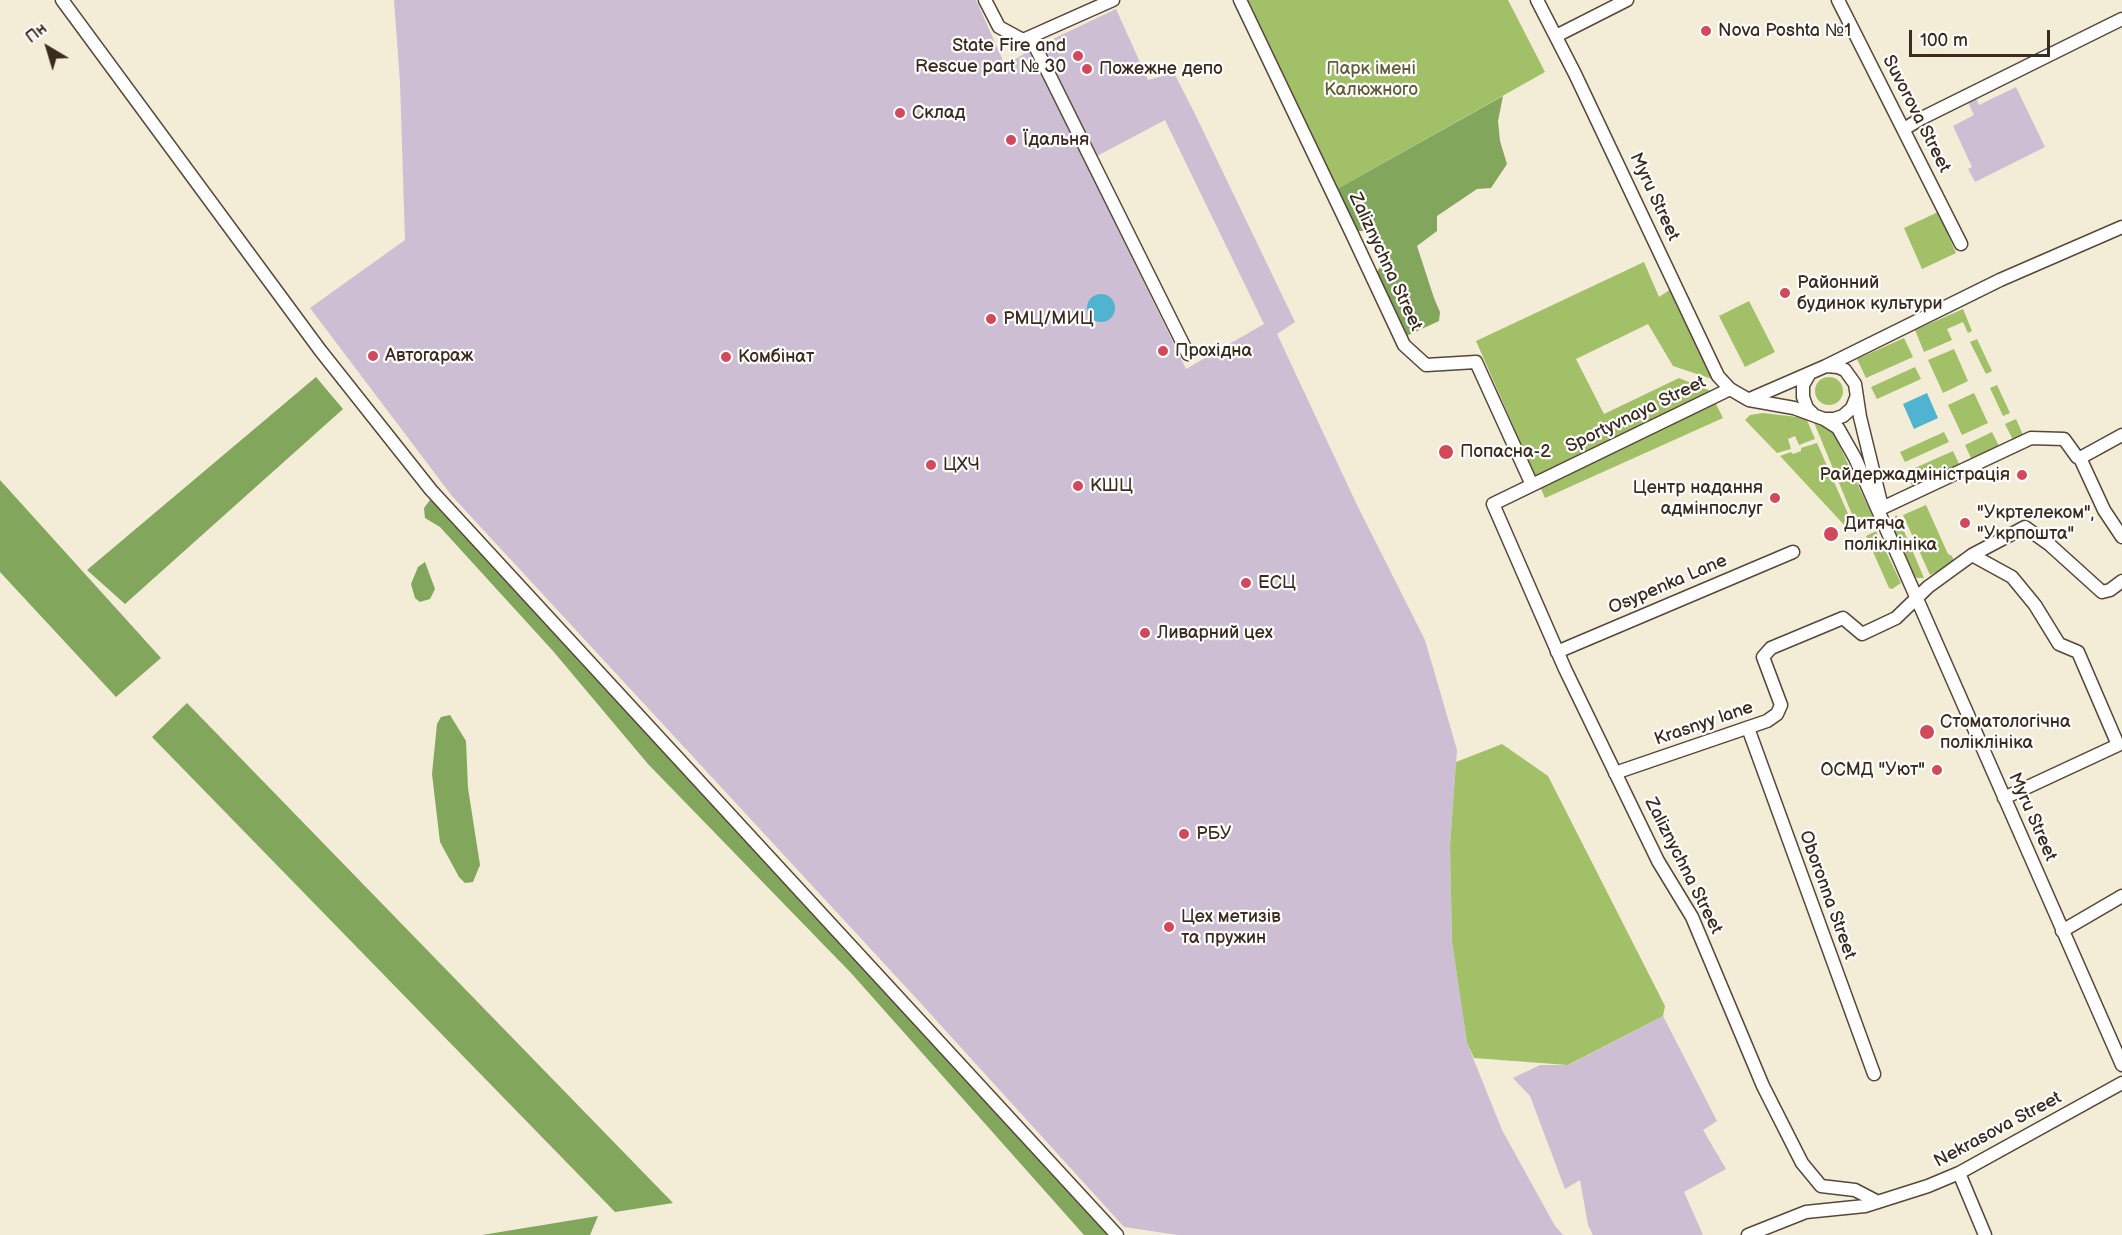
<!DOCTYPE html>
<html>
<head>
<meta charset="utf-8">
<style>
	body { margin:0 }
	#map { position:relative; width:2122px; height:1235px; overflow:hidden; background:#f3ecd7; font-family:"Balsamiq Sans",sans-serif }
	canvas { display:block }
	.north { position:absolute; left:18px; top:18px; width:60px; height:60px; -webkit-text-stroke:4px #fff; paint-order:stroke; rotate:322deg; font-size:16px; font-weight:700; line-height:24px; text-align:center; color:#3b2a1e }
	.north::after { content:''; display:block; margin:auto; width:21px; height:27px; background:#3b2a1e; clip-path:polygon(50% 0,100% 100%,50% 72%,0 100%) }
	.scale { position:absolute; left:1909px; top:30px; width:141px; height:27px; box-sizing:border-box; border:3px solid #3b2a1e; border-top:0; padding-left:8px; font-size:18px; line-height:21px; white-space:nowrap; color:#3b2a1e; -webkit-text-stroke:4px #fff; paint-order:stroke }
</style>
</head>
<body>
<div id="map">
<canvas width="2122" height="1235"></canvas>
<div class="north">Пн</div>
<div class="scale">100 m</div>
</div>
<script>
const ctx = document.querySelector('canvas').getContext('2d');
ctx.lineJoin = 'round';
function fillPath(path, color) { ctx.fillStyle = color; ctx.fill(path, 'evenodd'); }
const poly = rows => new Path2D(rows.map(r => 'M' + r).join(''));
function strokePath(path, color, width, dash) { ctx.strokeStyle = color; ctx.lineWidth = width; ctx.lineCap = dash ? 'butt' : 'round'; ctx.setLineDash(dash || []); ctx.stroke(path); }
function label(font, color, halo, rows, align = 'center') {
  ctx.font = font + ' "Balsamiq Sans",sans-serif'; ctx.lineWidth = 4.5; ctx.setLineDash([]); ctx.textBaseline = 'middle'; ctx.strokeStyle = halo; ctx.fillStyle = color; for (const [text, x, y, turn = 0] of rows) {
    ctx.save(); ctx.translate(x, y); ctx.rotate((+turn || 0) * Math.PI / 180); ctx.textAlign = isNaN(turn) ? turn : align; if (halo) ctx.strokeText(text, 0, 0); ctx.fillText(text, 0, 0); ctx.restore();
  }
}
const industrial = poly([
	[394,0,976,0,1005,65,1031,50,1186,369,1264,324,1165,120,1097,156,1038,46,1116,9,1148,80,1174,73,1193,110,1295,322,1277,334,1357,505,1425,640,1457,750,1450,846,1452,942,1467,1043,1502,1130,1555,1226,1563,1235,1178,1235,1124,1227,916,998,452,496,310,308,405,240,400,82],
	[2016,87,2045,147,1975,182,1968,169,1972,167,1953,126,1974,115,1968,102,1976,99,1979,105],
	[1663,1016,1717,1121,1703,1130,1726,1169,1684,1192,1703,1235,1593,1235,1588,1225,1580,1180,1565,1189,1530,1096,1513,1078,1540,1065,1569,1065]
]);
const green = poly([
	[1245,0,1508,0,1545,72,1337,189],
	[1938,212,1956,253,1922,269,1904,228],
	[1644,262,1659,297,1671,289,1712,379,1673,366,1648,324,1576,359,1604,414,1679,378,1709,390,1723,418,1545,498,1476,341],
	[1749,301,1775,352,1745,367,1719,316],
	[1963,309,1972,331,1968,333,1963,322,1947,329,1952,340,1924,352,1915,330],
	[1904,338,1913,357,1866,378,1857,359],
	[1977,339,1992,371,1986,374,1970,342],
	[1954,349,1968,381,1943,393,1928,360],
	[1915,367,1921,379,1877,399,1871,387],
	'1815 391a14 14 0 1 1 28 0a14 14 0 1 1-28 0Z',
	[1997,385,2010,413,2003,416,1990,388],
	[1974,393,1988,423,1962,435,1948,405],
	[1763,413,1806,418,1815,439,1799,445,1795,436,1788,439,1791,449,1777,453,1745,420,1750,415],
	[2016,419,2023,435,2013,440,2005,424],
	[1813,420,1833,432,1873,517,1856,524],
	[1944,432,1949,442,1905,462,1900,452],
	[1992,432,1999,446,1971,458,1965,445],
	[1817,443,1853,525,1847,528,1780,456,1791,452,1793,454,1801,451,1801,448],
	[1953,451,1960,466,1913,488,1906,472],
	[1926,505,1948,554,1952,556,1954,561,1947,567,1930,575,1903,515],
	[1896,515,1898,517,1924,578,1917,578,1911,572,1893,528,1893,521],
	[1876,531,1901,583,1892,589,1889,588,1866,536],
	[1502,744,1548,776,1665,1006,1663,1016,1568,1065,1474,1058,1467,1043,1452,942,1450,846,1456,762]
]);
const forest = poly([
	[1503,96,1498,121,1500,141,1507,164,1491,188,1477,189,1437,216,1437,231,1417,246,1434,298,1440,312,1439,321,1404,337,1376,274,1385,258,1374,240,1365,231,1357,231,1337,189],
	[316,377,343,409,125,604,87,570],
	[0,480,161,658,116,697,0,572],
	[430,500,438,504,920,1030,1112,1235,1084,1235,851,973,648,764,553,651,440,527,425,518,424,508],
	[425,562,435,589,430,599,420,602,415,598,411,584,418,567],
	[187,703,673,1203,615,1212,152,737],
	[450,715,466,741,468,788,480,865,473,882,465,883,459,877,440,842,432,774,437,724,441,717],
	[598,1216,590,1235,482,1235]
]);
const water = poly([
	'1087 308a14 14 0 1 1 28 0a14 14 0 1 1-28 0Z',
	[1927,393,1938,418,1914,429,1903,404]
]);
const minor = poly([
	[62,0,320,350,431,490,1117,1235],
	[985,0,999,27,1023,40,1113,0],
	[1240,0,1352,234,1404,345,1426,365,1476,362,1532,485],
	[1537,0,1575,74,1718,376,1730,389,1749,400,1794,408,1824,419,1838,428,1855,458,2122,1065],
	[1838,0,1961,244],
	[1556,36,1627,0],
	[1031,38,1188,354],
	[1904,129,1922,118,2122,19],
	[1826,366,2000,280,2122,227],
	[1810,373,1803,385,1803,397,1807,408,1813,414],
	[1730,389,1493,504,1565,669,1658,861,1692,917,1763,1086,1802,1163,1821,1186,1855,1190,1878,1202],
	[1750,399,1826,366,1838,367,1845,370,1855,384,1860,417,1882,507],
	[1824,419,1834,419,1843,416,1852,408,1856,398],
	[2080,458,2104,510,2122,537],
	[1882,508,2031,438,2064,439,2077,457,2080,458,2122,435],
	[1972,555,2012,577,2035,605,2059,644,2078,652,2118,745,2004,798],
	[1557,652,1793,552],
	[1748,728,1874,1074],
	[1615,773,1767,721,1777,714,1781,705,1763,657,1771,648,1843,618,1862,634,1896,618,1928,587,1972,555,2025,527,2050,545,2102,592,2110,590,2122,581],
	[2062,931,2122,896],
	[1959,1173,1985,1235],
	[1748,1235,1806,1212,1865,1206,1928,1186,1959,1173,2122,1083]
]);
const markers = [
	[1706,31,6,"#d1495b"],
	[1078,56,6,"#d1495b"],
	[1087,69,6,"#d1495b"],
	[900,113,6,"#d1495b"],
	[1011,140,6,"#d1495b"],
	[1785,293,6,"#d1495b"],
	[991,319,6,"#d1495b"],
	[1163,351,6,"#d1495b"],
	[373,356,6,"#d1495b"],
	[726,357,6,"#d1495b"],
	[1446,452,8,"#d1495b"],
	[931,465,6,"#d1495b"],
	[2022,475,6,"#d1495b"],
	[1078,486,6,"#d1495b"],
	[1775,498,6,"#d1495b"],
	[1965,523,6,"#d1495b"],
	[1831,534,8,"#d1495b"],
	[1246,583,6,"#d1495b"],
	[1145,633,6,"#d1495b"],
	[1927,732,8,"#d1495b"],
	[1937,770,6,"#d1495b"],
	[1184,834,6,"#d1495b"],
	[1169,927,6,"#d1495b"]
];
const poiNames = [
	["Nova Poshta №1",1718,31],
	["State Fire and",1066,46,"right"],
	["Rescue part № 30",1066,67,"right"],
	["Пожежне депо",1099,69],
	["Склад",912,113],
	["Їдальня",1023,140],
	["Районний",1797,283],
	["будинок культури",1797,304],
	["РМЦ/МИЦ",1003,319],
	["Прохідна",1175,351],
	["Автогараж",385,356],
	["Комбінат",738,357],
	["Попасна-2",1460,452],
	["ЦХЧ",943,465],
	["Райдержадміністрація",2010,475,"right"],
	["КШЦ",1090,486],
	["Центр надання",1763,488,"right"],
	["адмінпослуг",1763,509,"right"],
	["\"Укртелеком\",",1977,513],
	["\"Укрпошта\"",1977,534],
	["Дитяча",1844,524],
	["поліклініка",1844,545],
	["ЕСЦ",1258,583],
	["Ливарний цех",1157,633],
	["Стоматологічна",1940,722],
	["поліклініка",1940,743],
	["ОСМД \"Уют\"",1925,770,"right"],
	["РБУ",1196,834],
	["Цех метизів",1181,917],
	["та пружин",1181,938]
];
const parkNames = [
	["Парк імені",1371,69],
	["Калюжного",1371,90]
];
const streetNames = [
	["Suvorova Street",1916,114,63],
	["Myru Street",1654,197,65],
	["Zaliznychna Street",1385,262,65],
	["Sportyvnaya Street",1636,415,-26],
	["Osypenka Lane",1668,585,-23],
	["Krasnyy lane",1704,724,-19],
	["Myru Street",2032,817,66],
	["Zaliznychna Street",1683,866,63],
	["Oboronna Street",1827,895,70],
	["Nekrasova Street",1998,1130,-28]
];
fillPath(industrial, '#cdbed3');
fillPath(green, '#a2c068');
fillPath(forest, '#81a65c');
fillPath(water, '#50b3cf');
strokePath(minor, '#57473a', 15);
strokePath(minor, '#fff', 12);
for (const [x, y, r, color] of markers) { const dot = new Path2D(); dot.arc(x, y, r, 0, 2 * Math.PI); ctx.fillStyle = color; ctx.fill(dot); strokePath(dot, '#fff', 2); }
label('18px', '#3b2a1e', '#fff', poiNames, 'left');
label('18px', '#5f5e38', '#fff', parkNames);
label('18px', '#3b2a1e', '#fff', streetNames);
</script>
</body>
</html>
